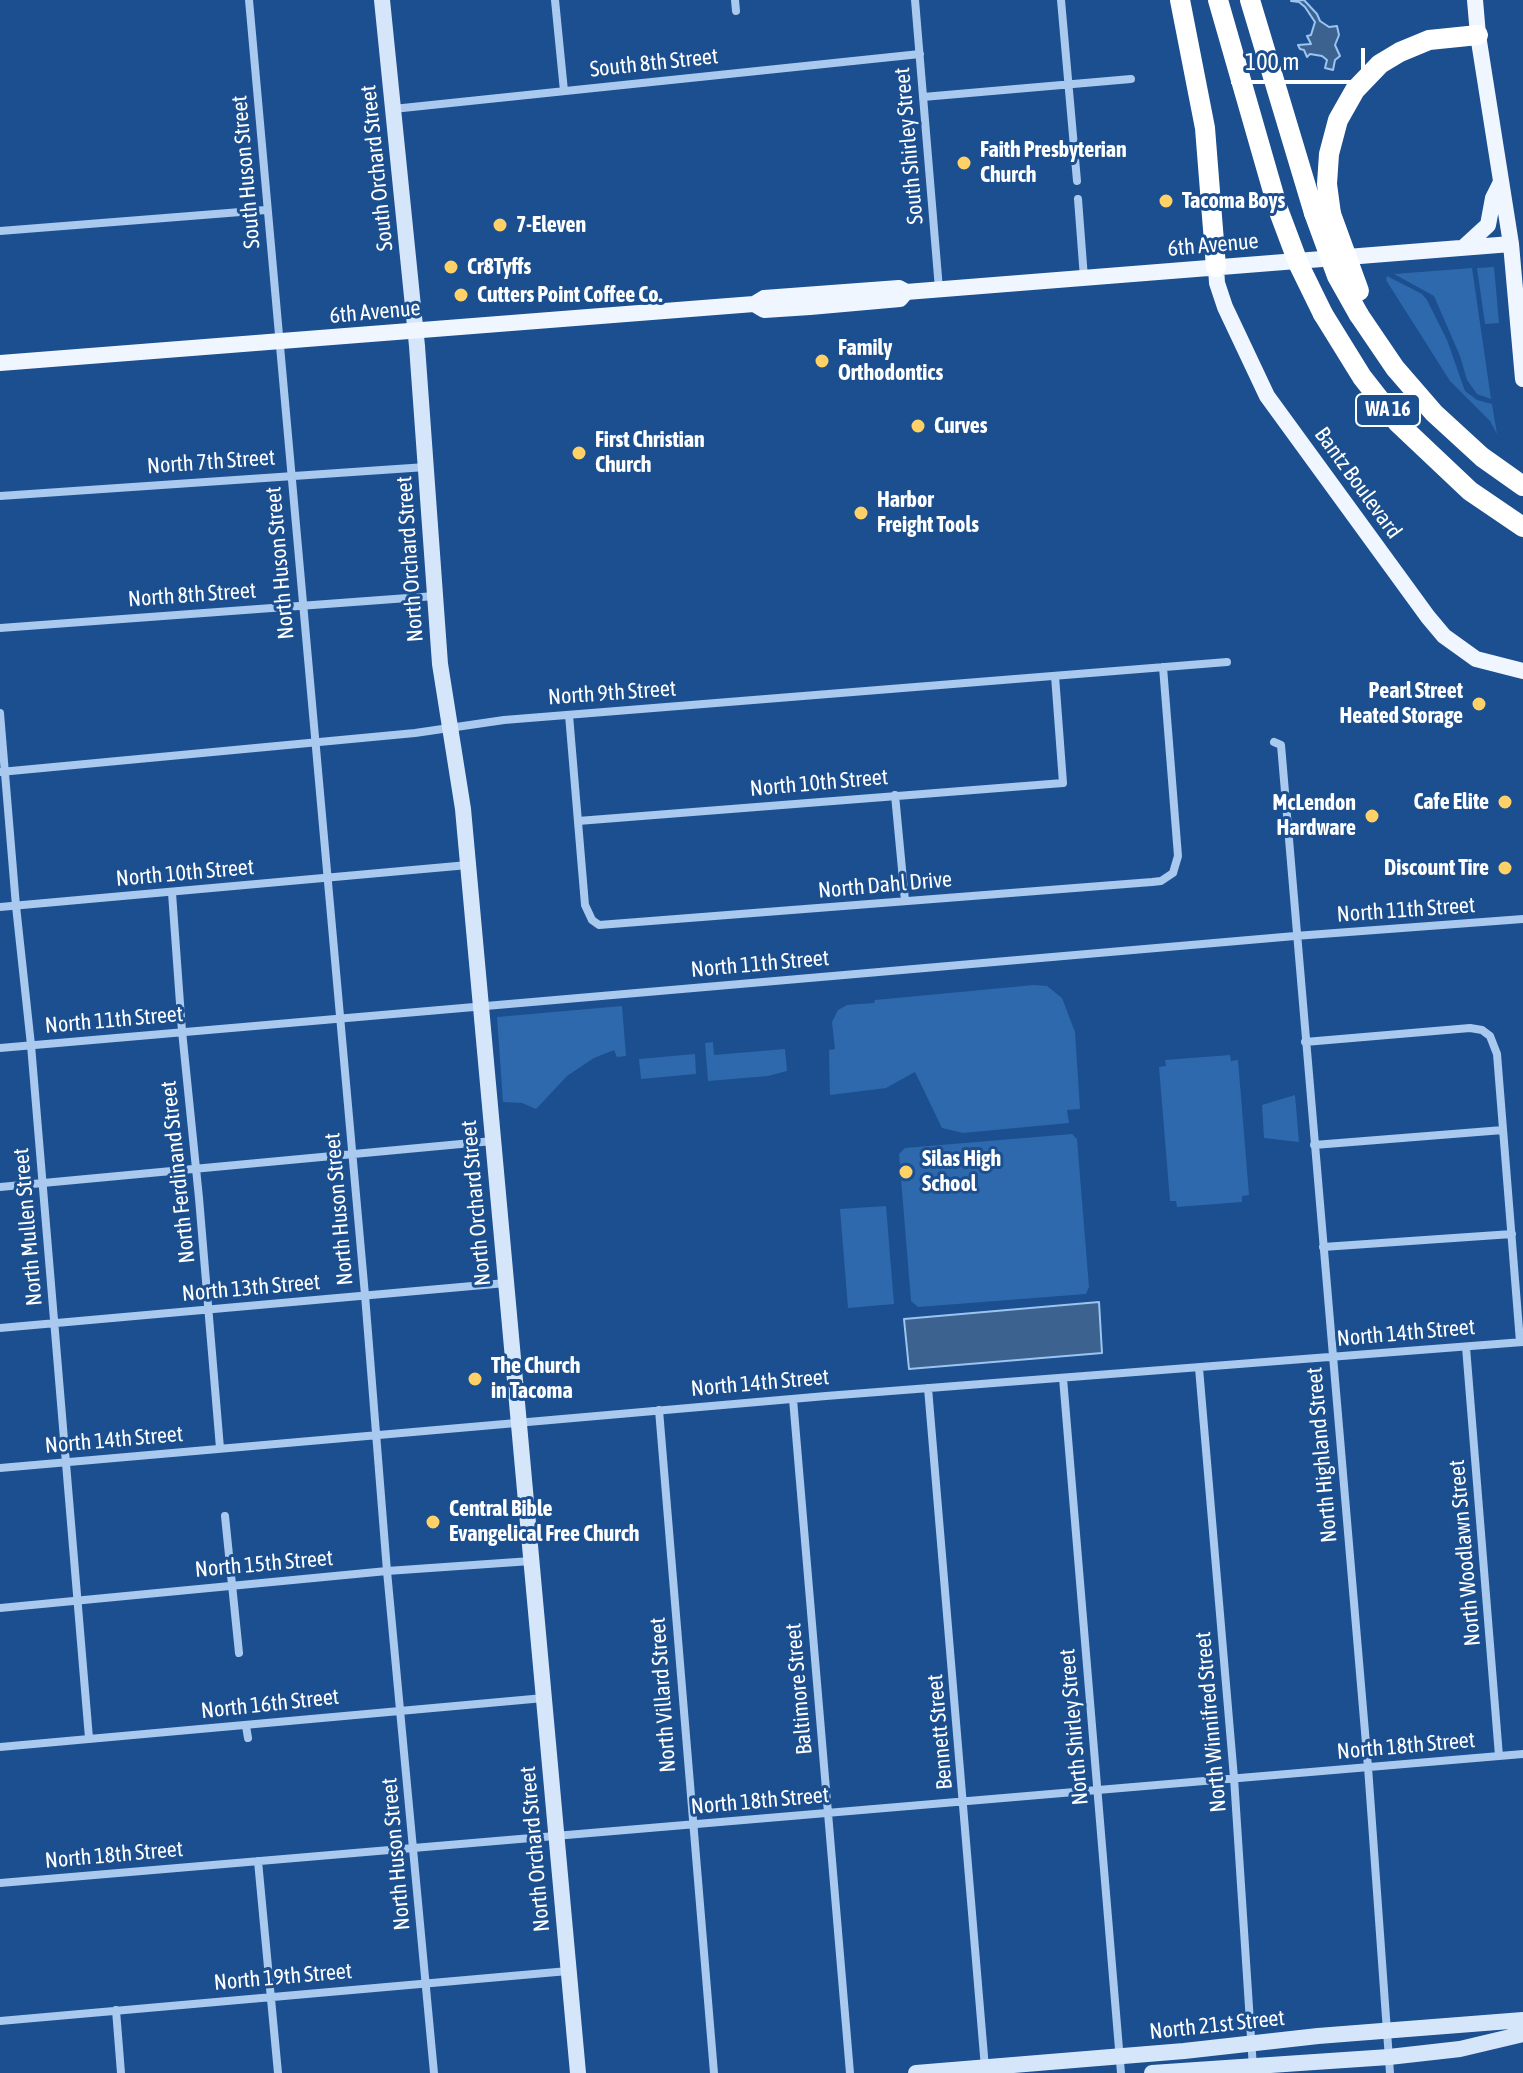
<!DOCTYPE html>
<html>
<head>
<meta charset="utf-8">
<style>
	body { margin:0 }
	#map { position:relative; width:1523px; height:2073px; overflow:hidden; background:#1b4f8f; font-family:"Asap Condensed",sans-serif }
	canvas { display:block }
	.scale { position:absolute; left:1231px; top:48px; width:134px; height:36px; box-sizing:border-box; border:4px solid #fff; border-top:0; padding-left:10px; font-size:24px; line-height:28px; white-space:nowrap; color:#fff; -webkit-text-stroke:6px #1b4f8f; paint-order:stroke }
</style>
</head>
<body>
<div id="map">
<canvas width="1523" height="2073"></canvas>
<div class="scale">100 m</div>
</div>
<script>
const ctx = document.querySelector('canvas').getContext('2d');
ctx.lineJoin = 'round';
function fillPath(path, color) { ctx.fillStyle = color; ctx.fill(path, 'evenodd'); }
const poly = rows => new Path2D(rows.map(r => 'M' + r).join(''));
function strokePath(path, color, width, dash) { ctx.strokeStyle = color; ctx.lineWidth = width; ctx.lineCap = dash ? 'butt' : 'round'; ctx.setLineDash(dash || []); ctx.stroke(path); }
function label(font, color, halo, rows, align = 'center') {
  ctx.font = font + ' "Asap Condensed",sans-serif'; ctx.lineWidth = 6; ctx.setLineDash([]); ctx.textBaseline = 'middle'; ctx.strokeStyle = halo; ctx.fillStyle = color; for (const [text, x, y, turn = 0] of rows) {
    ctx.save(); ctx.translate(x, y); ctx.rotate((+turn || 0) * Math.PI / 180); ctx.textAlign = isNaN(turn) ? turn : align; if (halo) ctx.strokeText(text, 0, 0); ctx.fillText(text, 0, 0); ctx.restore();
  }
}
const green = poly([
	[1494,267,1499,323,1485,324,1477,268],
	[1472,268,1491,399,1477,394,1467,380,1460,356,1434,296,1394,274],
	[1387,276,1422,294,1427,300,1447,340,1465,391,1477,400,1492,404,1497,434,1490,421,1450,381,1386,280],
	[1034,985,1047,986,1062,998,1075,1032,1080,1109,1067,1110,1069,1123,963,1133,942,1128,915,1072,886,1088,830,1095,829,1050,835,1049,832,1022,838,1010,847,1005,874,1003,875,1000],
	[622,1006,626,1056,617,1057,614,1050,594,1058,567,1076,536,1109,522,1103,503,1102,497,1017],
	[713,1042,714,1055,785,1049,787,1071,768,1076,708,1081,705,1043],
	[695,1054,696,1074,641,1079,639,1059],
	[1230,1055,1231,1061,1238,1060,1249,1195,1242,1196,1242,1202,1177,1207,1176,1201,1170,1201,1159,1067,1166,1066,1165,1060],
	[1295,1095,1299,1142,1264,1138,1262,1105],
	[1072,1134,1077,1139,1089,1287,1086,1294,918,1307,911,1301,899,1154,905,1148],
	[886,1206,894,1304,848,1308,840,1209]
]);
const water = poly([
	[1304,0,1317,14,1320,21,1329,27,1337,26,1339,35,1335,45,1340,56,1335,60,1333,70,1325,68,1327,60,1322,56,1310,54,1307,57,1304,50,1300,49,1298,45,1311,44,1307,36,1311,35,1315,22,1305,7,1299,2,1291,1,1304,0],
	[1099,1302,1102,1353,909,1369,904,1319,1099,1302]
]);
const street = poly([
	[249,0,365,1295,387,1571,434,2073],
	[555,0,564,91],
	[735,0,736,11],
	[915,0,939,289],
	[1061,0,1077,181],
	[923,97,1131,79],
	[393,109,920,54],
	[1078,199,1084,278],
	[0,231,266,210],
	[0,496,426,467],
	[0,628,435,596],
	[0,713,16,906,31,1045,89,1738],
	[569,715,585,905,592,920,599,925,1152,882,1161,881,1173,873,1178,856,1163,667],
	[1274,742,1281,745,1368,1767,1390,2073],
	[0,772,415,733,504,720,1227,662],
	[895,795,905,901],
	[578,821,1063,783,1055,676],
	[172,893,182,1031,199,1198,220,1448],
	[0,907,468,865],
	[1305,1042,1470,1028,1482,1030,1490,1036,1497,1054,1520,1342],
	[0,1048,1295,936,1523,919],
	[1314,1145,1503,1130],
	[0,1187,493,1141],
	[1323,1247,1512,1234],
	[0,1328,506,1283],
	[1466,1347,1499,1756],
	[1199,1368,1234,1778,1253,2068],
	[1063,1378,1121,2073],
	[928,1388,985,2068],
	[793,1399,850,2073],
	[659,1410,714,2073],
	[0,1468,826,1396,1523,1342],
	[225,1516,239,1653],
	[0,1608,387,1571,531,1561],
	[246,1726,248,1738],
	[0,1747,544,1698],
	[258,1861,278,2073],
	[0,1883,1523,1754],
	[116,2010,121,2073],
	[0,2021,568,1971]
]);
const secondary = poly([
	[382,0,417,346,440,664,463,809,578,2073],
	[916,2073,1184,2051,1318,2036,1523,2020],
	[1152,2073,1389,2057,1460,2049,1523,2034]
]);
const primary = poly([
	[1475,0,1478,35,1511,244,1523,379],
	[1464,247,1488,225,1493,198,1500,184],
	[1216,267,1217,283,1225,307,1267,396,1428,617,1444,636,1476,659,1523,671],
	[754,304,764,310,810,307,900,299,906,292],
	[0,363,754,304,764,298,899,288,906,292,1511,244]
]);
const highway = poly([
	[1180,0,1205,128,1216,267],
	[1218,0,1278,209],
	[1250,0,1314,213],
	[1331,214,1327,184,1329,154,1338,120,1355,90,1380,64,1400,52,1429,40,1478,35],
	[1323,314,1362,377,1398,423,1470,491,1523,527],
	[1359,315,1395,368,1434,413,1482,457,1523,486]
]);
const highwayBridge = poly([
	[1278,209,1299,265,1323,314],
	[1314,213,1337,276,1359,315],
	[1331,214,1359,291]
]);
const markers = [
	[964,163,8,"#ffd166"],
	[1166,201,8,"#ffd166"],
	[500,225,8,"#ffd166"],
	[451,267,8,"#ffd166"],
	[461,295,8,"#ffd166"],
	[822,361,8,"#ffd166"],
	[918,426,8,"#ffd166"],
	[579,453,8,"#ffd166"],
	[861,513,8,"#ffd166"],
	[1479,704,8,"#ffd166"],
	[1505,802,8,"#ffd166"],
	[1372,816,8,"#ffd166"],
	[1505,868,8,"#ffd166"],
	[906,1172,8,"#ffd166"],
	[475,1379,8,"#ffd166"],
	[433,1522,8,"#ffd166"]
];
const shields = [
	[1388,410,64]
];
const shieldNames = [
	["WA 16",1388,410]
];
const streetNames = [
	["South 8th Street",654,63,-6],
	["South Shirley Street",909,146,-95],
	["South Orchard Street",377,168,-96],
	["South Huson Street",246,172,-95],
	["6th Avenue",1213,245,-5],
	["6th Avenue",375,312,-5],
	["North 7th Street",211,462,-4],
	["Bantz Boulevard",1358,483,54],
	["North Orchard Street",410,559,-94],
	["North Huson Street",280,563,-95],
	["North 8th Street",192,595,-4],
	["North 9th Street",612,693,-4],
	["North 10th Street",819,783,-5],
	["North 10th Street",185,873,-5],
	["North Dahl Drive",885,885,-5],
	["North 11th Street",1406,910,-4],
	["North 11th Street",760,964,-5],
	["North 11th Street",114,1020,-5],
	["North Ferdinand Street",178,1172,-96],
	["North Orchard Street",476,1203,-95],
	["North Huson Street",339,1209,-95],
	["North Mullen Street",28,1227,-95],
	["North 13th Street",251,1288,-5],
	["North 14th Street",1406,1333,-5],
	["North 14th Street",760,1383,-5],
	["North 14th Street",114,1440,-5],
	["North Highland Street",1322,1455,-95],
	["North Woodlawn Street",1465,1553,-95],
	["North 15th Street",264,1564,-5],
	["Baltimore Street",799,1689,-95],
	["North Villard Street",663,1695,-94],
	["North 16th Street",270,1704,-6],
	["North Winnifred Street",1211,1722,-95],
	["North Shirley Street",1074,1727,-95],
	["Bennett Street",940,1732,-95],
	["North 18th Street",1406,1746,-5],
	["North 18th Street",760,1801,-5],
	["North Orchard Street",535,1849,-95],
	["North Huson Street",396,1854,-95],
	["North 18th Street",114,1855,-5],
	["North 19th Street",283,1977,-5],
	["North 21st Street",1217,2025,-6]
];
const poiNames = [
	["Faith Presbyterian",980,150],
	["Church",980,175],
	["Tacoma Boys",1182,201],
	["7-Eleven",516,225],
	["Cr8Tyffs",467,267],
	["Cutters Point Coffee Co.",477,295],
	["Family",838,348],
	["Orthodontics",838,373],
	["Curves",934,426],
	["First Christian",595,440],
	["Church",595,465],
	["Harbor",877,500],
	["Freight Tools",877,525],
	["Pearl Street",1463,691,"right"],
	["Heated Storage",1463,716,"right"],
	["Cafe Elite",1489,802,"right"],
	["McLendon",1356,803,"right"],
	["Hardware",1356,828,"right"],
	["Discount Tire",1489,868,"right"],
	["Silas High",922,1159],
	["School",922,1184],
	["The Church",491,1366],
	["in Tacoma",491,1391],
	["Central Bible",449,1509],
	["Evangelical Free Church",449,1534]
];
fillPath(green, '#2e69ad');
fillPath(water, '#3c6290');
strokePath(water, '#9cc4f0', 2);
strokePath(street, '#a9c9ee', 8);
strokePath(secondary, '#d6e6fa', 16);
strokePath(primary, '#f0f6ff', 16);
strokePath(highway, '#fff', 20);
strokePath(highwayBridge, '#fff', 20);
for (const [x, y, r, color] of markers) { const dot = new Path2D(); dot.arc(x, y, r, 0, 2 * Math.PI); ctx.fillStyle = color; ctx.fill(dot); strokePath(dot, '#1b4f8f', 3); }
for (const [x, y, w] of shields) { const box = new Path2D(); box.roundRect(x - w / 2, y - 16, w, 32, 6); ctx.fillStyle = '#1b4f8f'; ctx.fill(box); strokePath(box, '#fff', 2); }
label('bold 20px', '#fff', null, shieldNames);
label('22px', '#fff', '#1b4f8f', streetNames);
label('bold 22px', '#fff', '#1b4f8f', poiNames, 'left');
</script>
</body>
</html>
